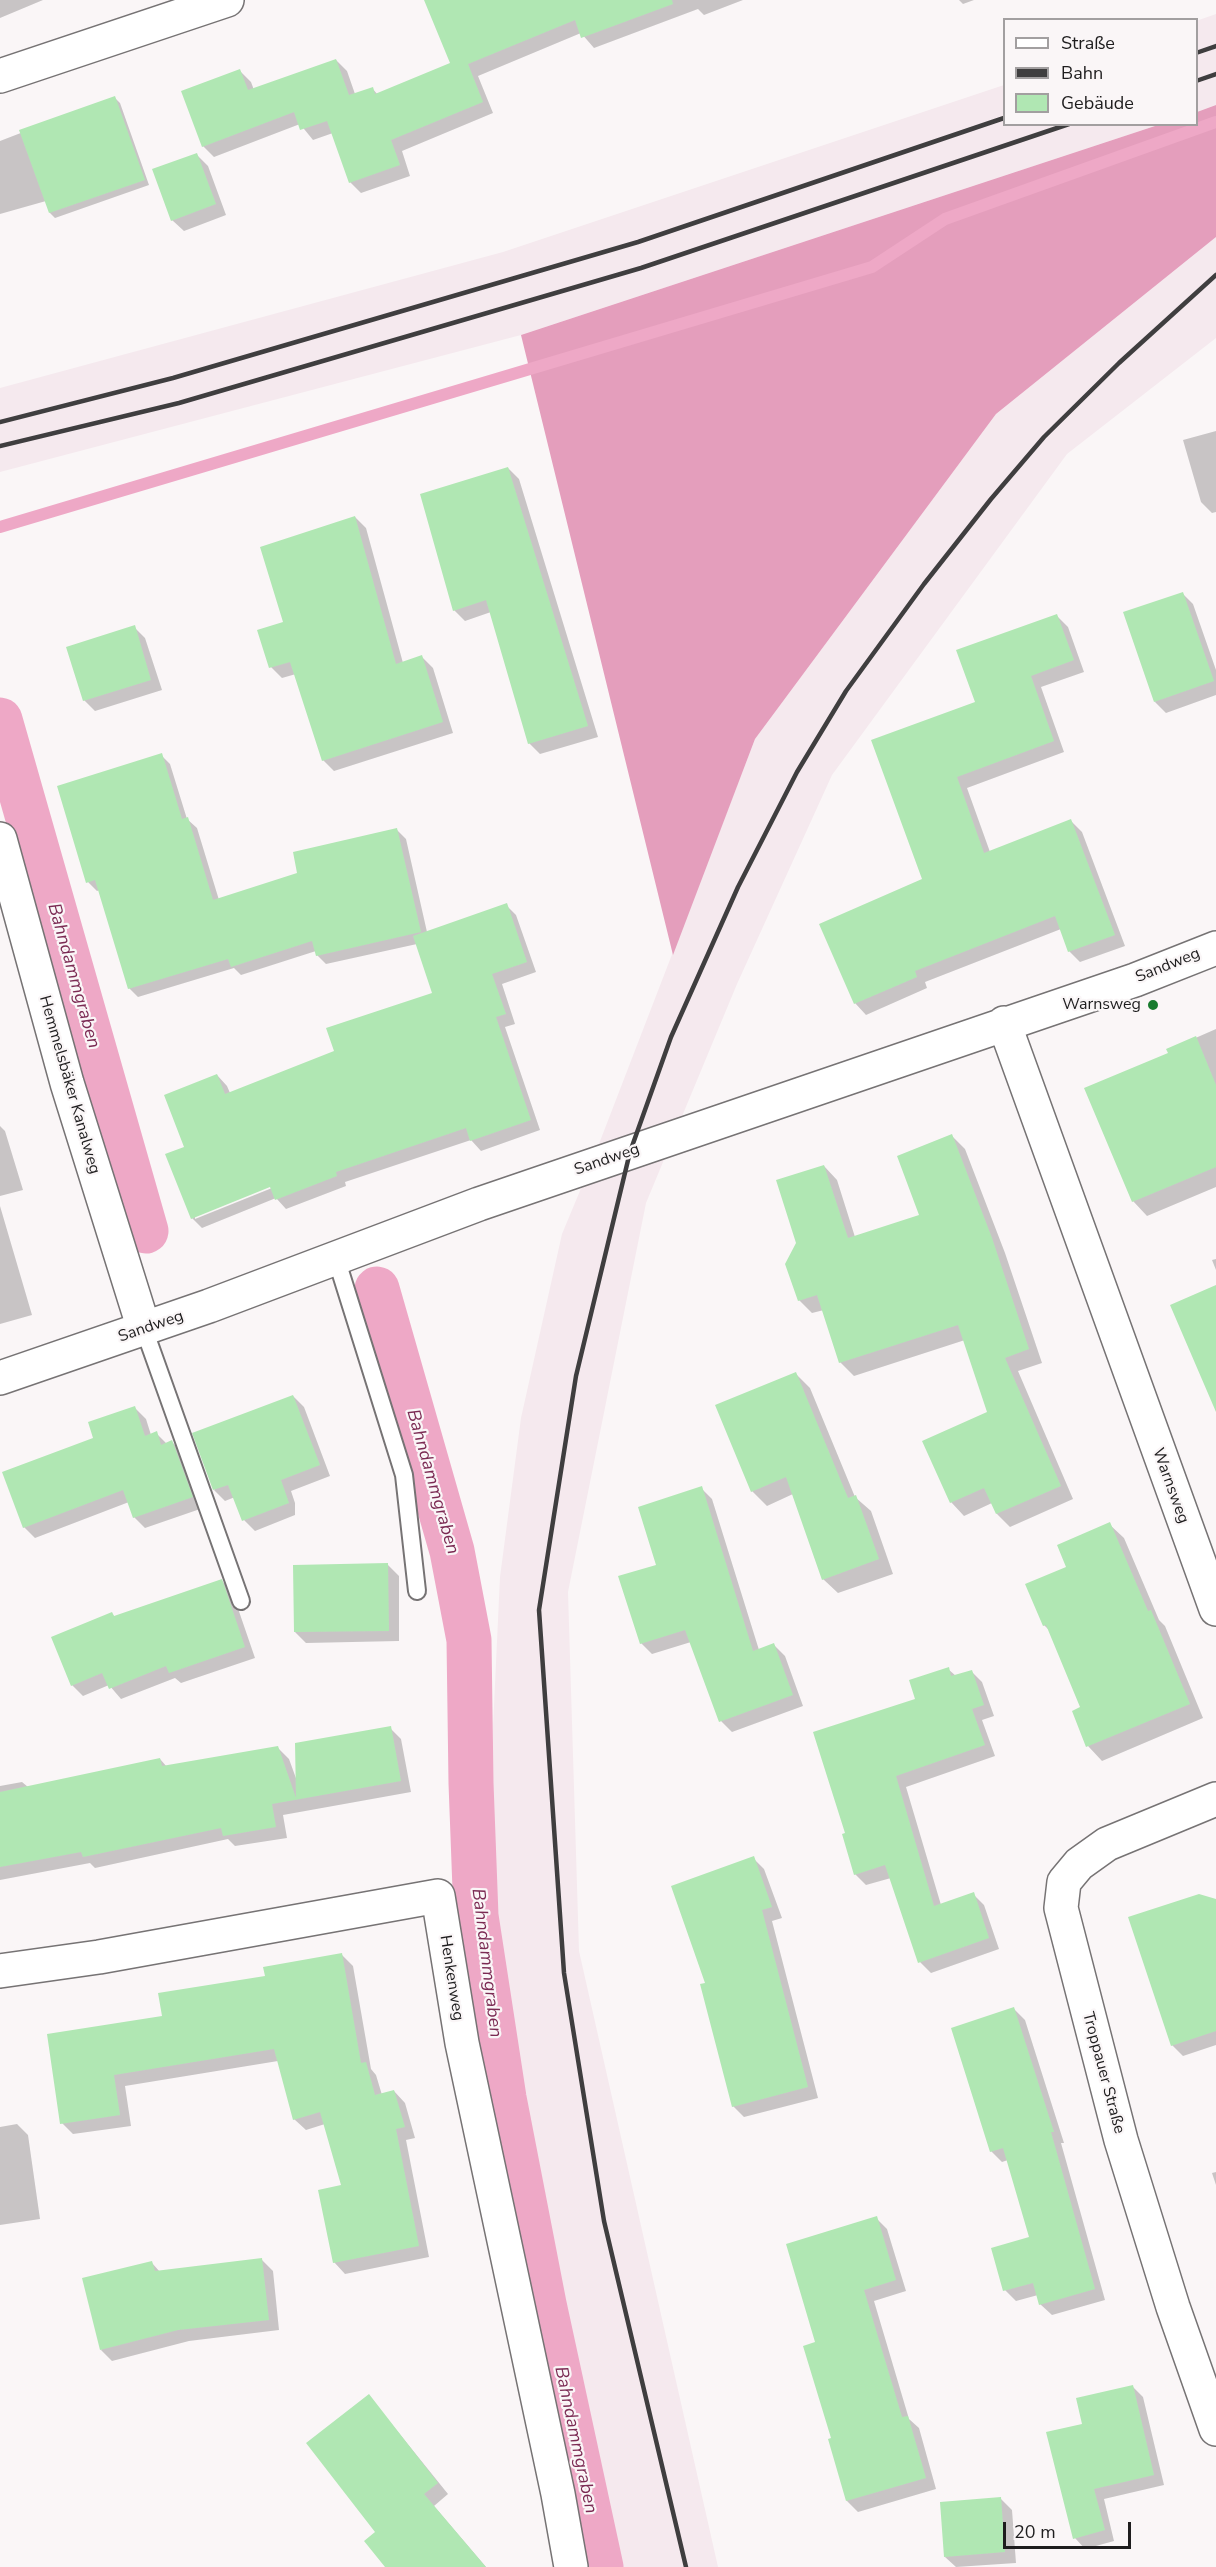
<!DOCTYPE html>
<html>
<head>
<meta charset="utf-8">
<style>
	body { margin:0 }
	#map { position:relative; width:1216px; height:2567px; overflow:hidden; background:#faf6f7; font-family:"Nunito Sans",sans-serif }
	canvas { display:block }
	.legend { position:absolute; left:1003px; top:18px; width:195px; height:108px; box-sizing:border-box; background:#faf6f7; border:2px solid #a29fa0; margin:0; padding:8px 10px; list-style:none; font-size:18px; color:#1e1d1e }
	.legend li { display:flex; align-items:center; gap:12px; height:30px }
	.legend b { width:30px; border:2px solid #a29fa0 }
	.scale { position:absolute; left:1003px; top:2522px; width:128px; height:27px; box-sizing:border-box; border:3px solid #1e1d1e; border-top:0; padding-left:8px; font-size:18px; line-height:21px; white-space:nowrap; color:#1e1d1e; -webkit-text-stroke:4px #faf6f7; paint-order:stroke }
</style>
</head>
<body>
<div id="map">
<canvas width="1216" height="2567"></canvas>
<ul class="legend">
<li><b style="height:8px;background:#fff"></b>Straße</li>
<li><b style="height:8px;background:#3f3e3f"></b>Bahn</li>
<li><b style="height:16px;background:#b0e7b3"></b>Gebäude</li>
</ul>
<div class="scale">20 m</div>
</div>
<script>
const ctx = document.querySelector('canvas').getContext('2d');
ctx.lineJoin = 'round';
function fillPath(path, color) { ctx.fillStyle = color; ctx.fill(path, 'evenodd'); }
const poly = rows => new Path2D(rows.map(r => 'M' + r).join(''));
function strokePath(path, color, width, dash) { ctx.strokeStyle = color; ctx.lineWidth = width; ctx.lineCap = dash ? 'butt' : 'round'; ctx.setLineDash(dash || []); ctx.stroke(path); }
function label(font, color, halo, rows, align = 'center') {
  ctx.font = font + ' "Nunito Sans",sans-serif'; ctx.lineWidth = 4.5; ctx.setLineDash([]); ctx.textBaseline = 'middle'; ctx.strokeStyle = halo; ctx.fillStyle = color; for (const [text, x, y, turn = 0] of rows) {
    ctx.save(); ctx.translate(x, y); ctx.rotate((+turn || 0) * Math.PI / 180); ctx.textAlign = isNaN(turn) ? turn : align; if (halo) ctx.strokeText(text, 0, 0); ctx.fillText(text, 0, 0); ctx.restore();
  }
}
const built = poly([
	[1216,14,1216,105,1197,112,1196,21],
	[1004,85,1004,124,1158,125,521,335,0,472,0,388,503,252],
	[1216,237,1216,338,1067,454,832,775,737,984,646,1203,568,1592,579,1951,718,2567,615,2567,592,2480,496,2046,489,1813,500,1577,521,1418,562,1234,592,1162,755,739,996,414]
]);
const forest = poly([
	[1216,105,1216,237,996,414,755,739,673,955,521,335,1158,125,1196,124,1197,112]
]);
const shadow = poly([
	[0,0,43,0,0,18],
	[426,0,743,0,704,15,698,9,594,48,581,33,478,76,493,113,402,151,410,176,361,193,350,182,333,133,313,140,300,124,214,157,203,146,240,71,251,82,254,90,336,60,347,71,355,94,372,88,378,95,452,64],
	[959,0,974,0,963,4],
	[114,97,120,103,149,185,55,218,50,213,46,201,0,214,0,141],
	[197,155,208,166,226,215,184,231,172,220],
	[1216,431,1216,512,1212,513,1201,502,1183,440],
	[508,468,519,479,598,737,540,754,529,743,491,612,465,621,454,610],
	[355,517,366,528,403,663,422,657,433,668,453,733,334,771,323,760,296,674,282,678,271,667,285,623],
	[1182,593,1193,604,1216,670,1216,695,1166,713,1155,702],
	[1057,616,1068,627,1084,672,1041,687,1064,752,967,788,990,852,1071,821,1082,832,1125,946,1080,962,1069,951,1061,929,925,982,927,988,866,1015,855,1003,924,880,977,703],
	[134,627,145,638,162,690,95,711,84,700],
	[161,755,170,764,187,819,197,828,219,900,299,874,397,830,406,839,427,932,506,905,516,915,536,972,502,984,515,1024,505,1027,540,1130,481,1151,471,1140,345,1182,346,1186,286,1209,276,1198,202,1228,192,1218,186,1147,217,1075,227,1086,230,1093,336,1052,434,994,417,944,326,964,317,955,316,951,241,975,234,968,138,997,129,988,100,890,97,891,88,882],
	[276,1183,277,1186,195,1219,195,1216],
	[1216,1029,1216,1187,1147,1216,1133,1201,1170,1054,1168,1050],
	[0,1126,5,1131,23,1190,0,1196],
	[952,1136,965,1149,1005,1253,1042,1363,1018,1371,1073,1499,1010,1527,997,1514,992,1503,964,1516,951,1502,989,1413,965,1340,854,1376,840,1362,824,1310,812,1313,799,1300,797,1243,824,1166,837,1180,855,1237,921,1216],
	[0,1206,32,1315,0,1324],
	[1216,1259,1216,1270,1212,1260],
	[795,1373,810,1388,855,1497,871,1511,893,1574,838,1593,823,1579,793,1494,767,1506,752,1491],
	[293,1396,304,1407,330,1476,291,1491,295,1503,295,1515,255,1531,244,1520,235,1497,225,1501,214,1490],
	[135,1408,146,1419,151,1435,156,1433,167,1444,172,1442,183,1453,203,1508,145,1528,134,1517,129,1502,35,1538,24,1527,95,1438],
	[701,1488,712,1499,759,1650,774,1645,785,1656,803,1706,732,1732,721,1721,691,1642,652,1654,641,1643,658,1566],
	[1109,1524,1124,1538,1159,1620,1165,1626,1203,1718,1102,1761,1088,1746,1082,1708,1050,1631,1044,1625],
	[388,1565,399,1576,399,1641,306,1643,295,1632],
	[221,1580,232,1591,255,1658,181,1683,175,1678,121,1699,109,1685,83,1696,72,1685,112,1614,115,1617],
	[948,1669,956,1676,971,1671,982,1682,994,1716,982,1720,995,1756,906,1787,941,1905,973,1894,984,1905,999,1949,931,1973,920,1962,891,1878,866,1885,855,1874,847,1834,917,1700],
	[390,1728,401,1739,411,1792,283,1815,287,1838,235,1846,228,1839,95,1868,90,1863,0,1880,0,1786,22,1782,28,1787,160,1759,167,1767,278,1748,289,1759,297,1781],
	[753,1858,764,1869,782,1918,772,1921,818,2098,744,2117,733,2106,707,1984],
	[1216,1901,1216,2045,1183,2056,1172,2045],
	[342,1955,353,1966,371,2069,376,2075,382,2095,394,2091,405,2103,415,2138,406,2140,429,2257,345,2274,334,2262,343,2186,325,2124,306,2130,294,2119,278,2061,125,2086,131,2126,73,2134,62,2123,163,2018,266,1978],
	[1014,2009,1025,2020,1064,2143,1061,2143,1105,2300,1052,2315,1040,2304,1038,2295,1016,2301,1005,2290,1031,2238,1008,2160,1002,2162,991,2151],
	[17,2124,28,2135,40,2219,0,2225,0,2127],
	[1216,2172,1216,2185,1212,2173],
	[876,2218,887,2229,906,2291,874,2301,909,2419,919,2428,936,2489,858,2512,847,2501,832,2439],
	[262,2260,273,2271,279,2330,189,2341,112,2361,101,2350,152,2263,160,2272],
	[1133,2387,1143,2397,1164,2485,1104,2499,1114,2541,1085,2549,1075,2538,1084,2425],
	[369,2396,448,2494,434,2506,486,2567,386,2567,377,2532],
	[1001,2499,1012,2510,1016,2563,956,2567,945,2557]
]);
const stream = poly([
	[0,527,872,267,945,219,1216,122]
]);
const canal = poly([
	[0,720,146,1231],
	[377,1289,452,1551,469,1640,471,1783,476,1916,504,2098,544,2304,601,2567]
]);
const building = poly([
	[424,0,672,0,673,4,581,38,575,20,468,64,483,102,391,140,400,165,349,183,327,121,300,130,294,112,202,147,181,91,240,69,248,90,336,59,349,95,373,87,375,94,450,63],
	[115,96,145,180,49,213,19,130],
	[197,153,216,204,171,221,152,169],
	[508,467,588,726,528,744,486,600,453,611,420,494],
	[355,516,396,664,422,655,443,722,322,761,290,662,269,668,257,630,283,622,260,547],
	[1183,592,1214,681,1154,702,1123,612],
	[1057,614,1074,660,1031,676,1054,741,957,777,984,853,1071,819,1115,935,1068,952,1055,916,915,971,917,977,854,1004,819,924,922,879,871,740,975,702,956,650],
	[135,625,151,680,83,701,66,647],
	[162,753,182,819,188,817,213,900,297,873,293,852,397,828,421,932,316,956,312,941,231,967,228,959,128,989,95,880,86,883,57,786],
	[507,903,527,962,492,974,506,1014,496,1017,531,1120,470,1141,466,1128,336,1172,337,1176,275,1200,270,1187,191,1219,165,1154,184,1147,164,1095,217,1074,225,1094,334,1051,326,1028,432,993,413,936],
	[1196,1036,1216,1085,1216,1167,1132,1202,1084,1088,1168,1053,1166,1049],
	[952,1134,992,1238,1029,1349,1005,1358,1061,1486,996,1514,984,1488,950,1503,922,1441,987,1412,958,1325,839,1363,817,1295,798,1301,785,1264,796,1243,776,1180,824,1165,848,1238,919,1215,897,1156],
	[1216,1285,1216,1412,1170,1305],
	[796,1372,848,1498,856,1495,879,1559,822,1580,786,1477,751,1492,715,1405],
	[293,1395,320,1465,281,1480,289,1503,242,1521,228,1485,213,1490,192,1433],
	[135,1406,145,1436,157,1431,161,1445,172,1440,193,1497,133,1518,123,1490,23,1528,2,1472,93,1438,88,1422],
	[702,1486,753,1651,774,1643,793,1695,719,1722,685,1630,640,1644,618,1576,656,1565,638,1507],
	[1110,1522,1148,1611,1151,1610,1190,1704,1086,1747,1072,1711,1080,1707,1046,1625,1043,1626,1025,1584,1066,1567,1057,1545],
	[388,1563,389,1631,294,1632,293,1565],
	[222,1579,245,1647,169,1673,166,1666,109,1689,102,1673,71,1686,51,1637,112,1612,114,1616],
	[949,1667,951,1676,972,1670,984,1705,972,1709,985,1745,896,1776,934,1906,974,1892,989,1938,918,1963,885,1865,854,1875,842,1834,845,1833,813,1732,915,1699,909,1680],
	[391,1726,401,1781,272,1804,276,1827,223,1836,221,1828,83,1857,81,1852,0,1867,0,1792,160,1758,162,1766,278,1746,296,1798,295,1743],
	[754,1856,772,1907,762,1910,808,2087,732,2107,700,1984,705,1983,671,1886],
	[1199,1894,1216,1899,1216,2031,1171,2046,1128,1917],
	[342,1953,361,2063,366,2062,375,2095,394,2090,405,2127,396,2129,419,2246,333,2263,318,2190,341,2185,320,2112,293,2120,274,2049,114,2075,120,2115,60,2124,47,2034,162,2016,158,1993,265,1976,263,1967],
	[1014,2007,1054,2132,1051,2132,1095,2289,1039,2305,1033,2283,1003,2291,991,2248,1029,2237,1003,2148,990,2152,951,2028],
	[877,2216,896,2280,864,2290,902,2417,908,2416,926,2478,846,2501,828,2439,831,2438,803,2346,815,2342,786,2244],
	[262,2258,269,2320,178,2330,100,2350,82,2278,152,2261,155,2271],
	[1133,2385,1154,2475,1094,2489,1105,2530,1073,2539,1046,2432,1082,2424,1076,2398],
	[369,2394,438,2483,424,2494,486,2567,385,2567,364,2541,375,2532,306,2443],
	[1001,2497,1005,2552,944,2557,940,2502]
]);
const lane = poly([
	[336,1258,404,1475,417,1591],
	[144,1329,241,1601]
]);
const street = poly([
	[0,76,227,0],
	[0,839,67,1083,144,1329],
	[1004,1023,1216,1609],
	[0,1378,209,1306,479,1204,1135,980,1216,948],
	[1216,1799,1107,1844,1079,1864,1064,1882,1061,1908,1121,2140,1173,2307,1216,2429],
	[0,1971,99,1957,438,1896,462,2043,558,2494,571,2567]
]);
const rail = poly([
	[1196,53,1216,46],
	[1196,81,1216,74],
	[0,422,173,378,638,242,1004,118],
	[0,446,179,403,641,268,1069,124],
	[686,2567,604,2221,564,1973,539,1610,576,1376,630,1152,671,1037,738,887,797,772,846,691,924,584,991,499,1044,437,1119,363,1216,275]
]);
const markers = [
	[1153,1005,6,"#187b2e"]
];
const streetNames = [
	["Sandweg",1168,966,-22],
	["Hemmelsbäker Kanalweg",69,1085,74],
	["Sandweg",607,1160,-19],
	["Sandweg",151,1327,-19],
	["Warnsweg",1170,1486,70],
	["Henkenweg",451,1978,81],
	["Troppauer Straße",1103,2073,75]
];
const poiNames = [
	["Warnsweg",1141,1005]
];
const waterNames = [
	["Bahndammgraben",73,976,74],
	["Bahndammgraben",432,1482,74],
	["Bahndammgraben",486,1963,83],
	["Bahndammgraben",575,2440,78]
];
fillPath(built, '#f5e9ee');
fillPath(forest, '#e49ebc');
fillPath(shadow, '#0003');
strokePath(stream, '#eea8c6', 12);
strokePath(canal, '#eea8c6', 45);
fillPath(building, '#b0e7b3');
strokePath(lane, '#767374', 20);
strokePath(street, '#767374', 36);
strokePath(lane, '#fff', 16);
strokePath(street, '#fff', 33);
strokePath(rail, '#3f3e3f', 4.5);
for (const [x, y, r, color] of markers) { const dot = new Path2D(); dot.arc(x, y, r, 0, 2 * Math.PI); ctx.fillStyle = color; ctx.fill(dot); strokePath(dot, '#faf6f7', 2); }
label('16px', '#1e1d1e', '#faf6f7', streetNames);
label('16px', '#1e1d1e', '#faf6f7', poiNames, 'right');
label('italic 18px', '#7b2a53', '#faf6f7', waterNames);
</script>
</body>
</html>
